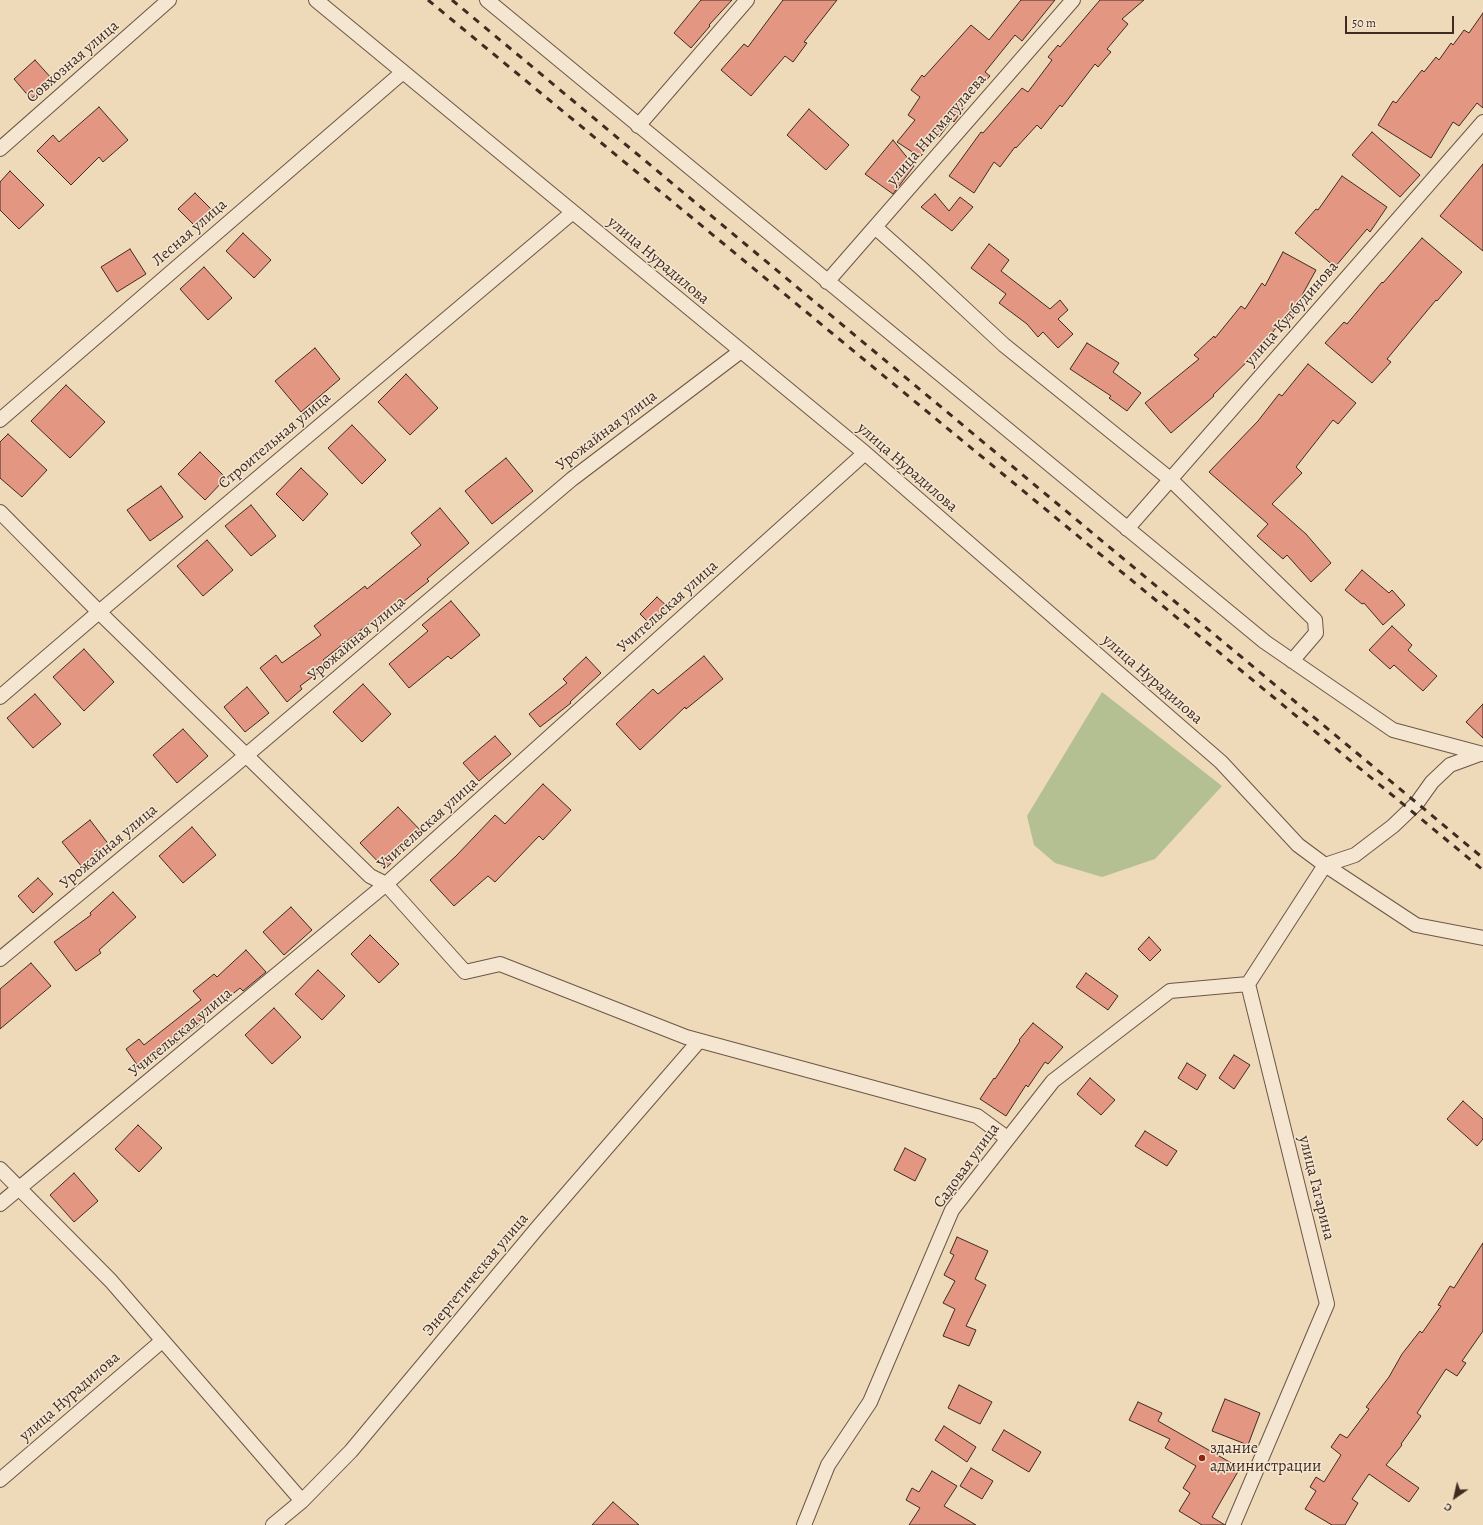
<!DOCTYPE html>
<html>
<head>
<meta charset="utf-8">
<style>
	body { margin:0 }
	#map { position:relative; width:1483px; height:1525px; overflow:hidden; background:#eed9b8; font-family:Alegreya,serif }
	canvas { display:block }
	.north { position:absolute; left:1435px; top:1477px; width:40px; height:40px; -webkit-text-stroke:3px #f4e6d1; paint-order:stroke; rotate:214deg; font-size:11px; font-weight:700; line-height:16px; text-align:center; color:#402b22 }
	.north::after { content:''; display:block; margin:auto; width:14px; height:18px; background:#402b22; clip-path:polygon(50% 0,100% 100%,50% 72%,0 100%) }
	.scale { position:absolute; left:1345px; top:16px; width:109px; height:18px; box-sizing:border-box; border:2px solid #402b22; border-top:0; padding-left:5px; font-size:12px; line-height:14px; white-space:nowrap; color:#402b22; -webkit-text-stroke:3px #f4e6d1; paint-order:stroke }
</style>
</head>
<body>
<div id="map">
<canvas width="1483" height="1525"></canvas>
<div class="north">С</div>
<div class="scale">50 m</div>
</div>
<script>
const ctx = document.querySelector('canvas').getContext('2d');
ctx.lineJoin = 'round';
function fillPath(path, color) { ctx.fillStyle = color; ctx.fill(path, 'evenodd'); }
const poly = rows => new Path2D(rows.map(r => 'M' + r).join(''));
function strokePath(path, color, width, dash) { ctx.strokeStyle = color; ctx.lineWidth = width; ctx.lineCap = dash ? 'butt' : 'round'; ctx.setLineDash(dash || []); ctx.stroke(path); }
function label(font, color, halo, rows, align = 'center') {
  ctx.font = font + ' Alegreya,serif'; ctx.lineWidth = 3; ctx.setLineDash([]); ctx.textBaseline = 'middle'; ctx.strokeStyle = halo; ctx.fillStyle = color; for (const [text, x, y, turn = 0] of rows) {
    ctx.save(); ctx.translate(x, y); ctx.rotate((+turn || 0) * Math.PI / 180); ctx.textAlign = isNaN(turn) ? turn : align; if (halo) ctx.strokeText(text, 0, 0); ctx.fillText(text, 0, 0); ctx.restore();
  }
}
const green = poly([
	[1102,692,1222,786,1155,859,1102,877,1055,863,1034,845,1027,816]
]);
const building = poly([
	[701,0,732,0,709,25,710,26,691,48,674,33,701,0],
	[783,0,837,0,804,42,807,43,793,62,785,56,751,96,721,70,744,44,748,47,783,0],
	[1021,0,1055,0,1022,41,1015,35,985,72,990,76,962,106,964,107,954,122,952,120,939,137,938,136,920,157,897,142,915,120,908,115,920,97,911,90,922,75,924,77,971,25,989,40,1021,0],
	[1100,0,1144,0,1122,19,1128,24,1107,49,1111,52,1098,67,1095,64,1062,107,1060,105,1041,129,1037,125,1016,148,1015,147,1000,167,994,162,974,193,949,176,981,132,983,133,1022,88,1028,92,1052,60,1048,57,1058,45,1060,47,1100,0],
	[1483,13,1483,108,1477,103,1459,126,1453,122,1431,158,1378,125,1393,101,1396,103,1422,70,1424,72,1436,57,1439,60,1451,43,1453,45,1464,30,1469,33,1483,13],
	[35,60,53,80,31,99,14,79,35,60],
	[99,107,128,140,103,162,99,157,71,185,37,151,53,135,59,142,99,107],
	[809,109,849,145,826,170,787,135,809,109],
	[1372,132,1420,175,1400,197,1352,155,1372,132],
	[893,140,914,166,893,194,865,174,893,140],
	[1483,164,1483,251,1440,216,1483,164],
	[10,171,44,205,19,229,0,210,0,182,10,171],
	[1342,176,1387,207,1370,232,1367,229,1335,267,1295,233,1316,209,1318,210,1342,176],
	[195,193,214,212,198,229,178,209,195,193],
	[935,194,949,211,960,197,973,207,952,231,921,207,935,194],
	[243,233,271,260,254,278,226,251,243,233],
	[1422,238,1462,272,1437,301,1436,300,1387,359,1391,362,1372,383,1325,343,1344,322,1347,324,1382,282,1383,283,1422,238],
	[989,244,1009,260,1001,271,1050,309,1060,300,1068,310,1058,319,1073,334,1058,348,1043,332,1038,337,1027,324,999,303,1006,294,971,268,989,244],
	[130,249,146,274,117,292,101,267,130,249],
	[1283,252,1316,270,1296,306,1298,307,1288,322,1283,319,1257,352,1213,395,1214,396,1171,433,1145,403,1199,359,1194,355,1214,336,1215,338,1241,306,1245,309,1262,283,1265,286,1283,252],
	[204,267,232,298,208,320,180,289,204,267],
	[1087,343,1119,363,1113,372,1141,393,1127,411,1109,398,1111,396,1070,369,1087,343],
	[315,348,340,379,301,412,275,381,315,348],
	[1308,364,1356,403,1338,424,1333,420,1296,467,1302,473,1272,504,1306,534,1331,563,1311,582,1287,555,1283,559,1257,536,1268,524,1209,472,1258,421,1279,394,1282,396,1308,364],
	[406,374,438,408,410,435,378,402,406,374],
	[66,385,105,422,70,458,31,421,66,385],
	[352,425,386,460,362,484,328,448,352,425],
	[8,434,47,470,22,497,0,478,0,442,8,434],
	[200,452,226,478,205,500,178,474,200,452],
	[506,458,533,491,492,524,465,491,506,458],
	[301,468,328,494,303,521,276,494,301,468],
	[161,486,183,517,150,541,127,510,161,486],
	[251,505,276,536,251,556,225,526,251,505],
	[440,508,469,543,427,579,429,581,398,606,395,603,323,660,327,666,300,686,302,689,287,702,260,668,276,655,282,663,321,635,314,626,365,586,367,589,421,545,411,533,440,508],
	[207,540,233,570,203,596,177,566,207,540],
	[1362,570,1389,593,1392,590,1405,605,1383,625,1364,603,1362,604,1345,590,1362,570],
	[657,597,670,609,653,627,640,614,657,597],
	[451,601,480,635,451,659,448,656,409,688,389,664,428,631,422,625,451,601],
	[1392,626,1412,645,1408,650,1437,676,1423,691,1394,665,1390,669,1369,650,1392,626],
	[84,649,114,682,84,711,53,677,84,649],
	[704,656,723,679,686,709,685,707,640,750,616,724,653,689,658,694,704,656],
	[586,657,601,673,570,702,571,703,540,727,529,714,567,683,563,679,586,657],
	[363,684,391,714,362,742,333,712,363,684],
	[247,687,269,713,245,732,224,707,247,687],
	[35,694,61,724,33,748,7,718,35,694],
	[1483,704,1483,738,1466,722,1483,704],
	[183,729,208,756,177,783,153,755,183,729],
	[495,736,511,754,479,781,463,763,495,736],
	[543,784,571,810,543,840,539,836,495,882,488,876,454,906,430,880,456,856,495,815,505,824,543,784],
	[398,807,423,833,385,869,360,843,398,807],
	[90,820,113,850,86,872,62,842,90,820],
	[192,827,216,855,183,883,159,856,192,827],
	[38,878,53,894,33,913,18,896,38,878],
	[113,892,136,917,99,950,101,953,76,971,54,942,91,915,90,913,113,892],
	[291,907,312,930,284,955,263,932,291,907],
	[370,935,399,964,379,983,351,954,370,935],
	[1149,937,1161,950,1150,961,1138,949,1149,937],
	[246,950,266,972,243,991,240,988,198,1022,200,1024,161,1055,160,1054,140,1069,126,1049,139,1039,144,1045,201,1000,193,991,214,974,217,977,246,950],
	[31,963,51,986,0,1029,0,989,31,963],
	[318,970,345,996,322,1020,295,994,318,970],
	[1086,973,1118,996,1108,1010,1076,987,1086,973],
	[274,1008,301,1037,272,1064,245,1035,274,1008],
	[1033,1023,1063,1047,1048,1064,1045,1062,1028,1087,1026,1085,1006,1116,980,1099,994,1078,995,1079,1020,1041,1019,1040,1033,1023],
	[1234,1055,1250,1065,1234,1089,1219,1078,1234,1055],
	[1187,1063,1206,1075,1197,1090,1178,1078,1187,1063],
	[1090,1078,1115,1100,1101,1115,1077,1094,1090,1078],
	[1463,1101,1483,1119,1483,1139,1477,1146,1447,1119,1463,1101],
	[138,1125,162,1148,139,1172,115,1149,138,1125],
	[1145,1131,1177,1151,1167,1166,1135,1146,1145,1131],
	[905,1148,926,1159,915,1181,894,1170,905,1148],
	[74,1173,98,1201,74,1222,50,1195,74,1173],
	[957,1237,988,1251,975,1279,986,1285,966,1326,976,1330,969,1346,943,1336,955,1309,943,1303,955,1281,944,1275,954,1255,950,1253,957,1237],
	[1483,1243,1483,1331,1462,1361,1466,1363,1457,1376,1446,1369,1417,1413,1421,1416,1401,1444,1402,1445,1386,1465,1419,1488,1409,1502,1369,1474,1352,1499,1358,1503,1345,1525,1332,1525,1305,1509,1316,1491,1310,1487,1316,1477,1324,1482,1341,1455,1331,1447,1340,1434,1347,1438,1369,1409,1366,1407,1389,1377,1402,1354,1420,1331,1422,1333,1441,1306,1438,1305,1450,1286,1454,1288,1483,1243],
	[959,1385,992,1402,980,1424,948,1408,959,1385],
	[1225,1399,1260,1413,1248,1445,1212,1431,1225,1399],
	[1138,1402,1162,1413,1158,1421,1240,1468,1212,1517,1225,1525,1202,1525,1179,1511,1190,1493,1183,1488,1196,1466,1165,1448,1170,1439,1129,1420,1138,1402],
	[944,1426,976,1447,967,1462,935,1440,944,1426],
	[1004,1430,1041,1452,1029,1472,992,1450,1004,1430],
	[971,1468,993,1481,982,1499,960,1486,971,1468],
	[932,1471,957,1486,944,1506,976,1525,909,1525,920,1508,906,1500,912,1488,919,1492,932,1471],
	[613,1502,639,1525,592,1525,613,1502]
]);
const street = poly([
	[316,0,865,453,1221,762,1298,845,1325,865,1416,925,1483,938],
	[487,0,1265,642,1393,730,1483,754],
	[638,126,747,0],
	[0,149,169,0],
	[875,227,921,268,1004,345,1170,479,1315,620,1316,633,1292,661],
	[827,282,1073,0],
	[0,420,403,72],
	[0,512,99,612,370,876,386,884,465,972,500,964,686,1037,977,1116,1007,1138],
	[1127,529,1483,122],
	[0,697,99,612,573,212],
	[0,959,230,769,572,479,741,351],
	[0,1169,111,1281,302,1501],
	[0,1204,386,884,865,453],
	[0,1480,162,1341],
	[273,1525,302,1501,351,1451,539,1226,699,1041],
	[804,1525,828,1465,870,1402,952,1210,1053,1081,1170,991,1248,984],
	[1233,1525,1327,1304,1248,984,1325,865,1355,855,1393,826,1417,803,1432,782,1450,765,1480,754]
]);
const rail = poly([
	[428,0,1483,870],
	[452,0,1483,858]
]);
const markers = [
	[1202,1458,4,"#8f2418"]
];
const streetNames = [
	["Совхозная улица",73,62,-41],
	["улица Нигматулаева",937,130,-49],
	["Лесная улица",190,233,-41],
	["улица Нурадилова",658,261,40],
	["улица Кутбудинова",1292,314,-49],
	["Урожайная улица",607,431,-37],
	["Строительная улица",275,441,-40],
	["улица Нурадилова",907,468,41],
	["Учительская улица",668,607,-42],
	["Урожайная улица",357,639,-40],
	["улица Нурадилова",1152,680,41],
	["Учительская улица",428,824,-42],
	["Урожайная улица",109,847,-40],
	["Учительская улица",181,1033,-40],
	["Садовая улица",967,1166,-54],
	["улица Гагарина",1316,1188,76],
	["Энергетическая улица",476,1275,-50],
	["улица Нурадилова",70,1397,-41]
];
const poiNames = [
	["здание",1210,1449],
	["администрации",1210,1467]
];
fillPath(green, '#b4c092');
fillPath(building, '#e39782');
strokePath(building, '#402b22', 1);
strokePath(street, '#6c5648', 16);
strokePath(street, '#f4e6d1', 14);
strokePath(rail, '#402b22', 3, [7, 7]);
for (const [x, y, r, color] of markers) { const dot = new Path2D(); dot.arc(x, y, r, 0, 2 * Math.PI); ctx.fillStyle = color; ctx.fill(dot); strokePath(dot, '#f4e6d1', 1.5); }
label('16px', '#402b22', '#f4e6d1', streetNames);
label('16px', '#402b22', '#f4e6d1', poiNames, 'left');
</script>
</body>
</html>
